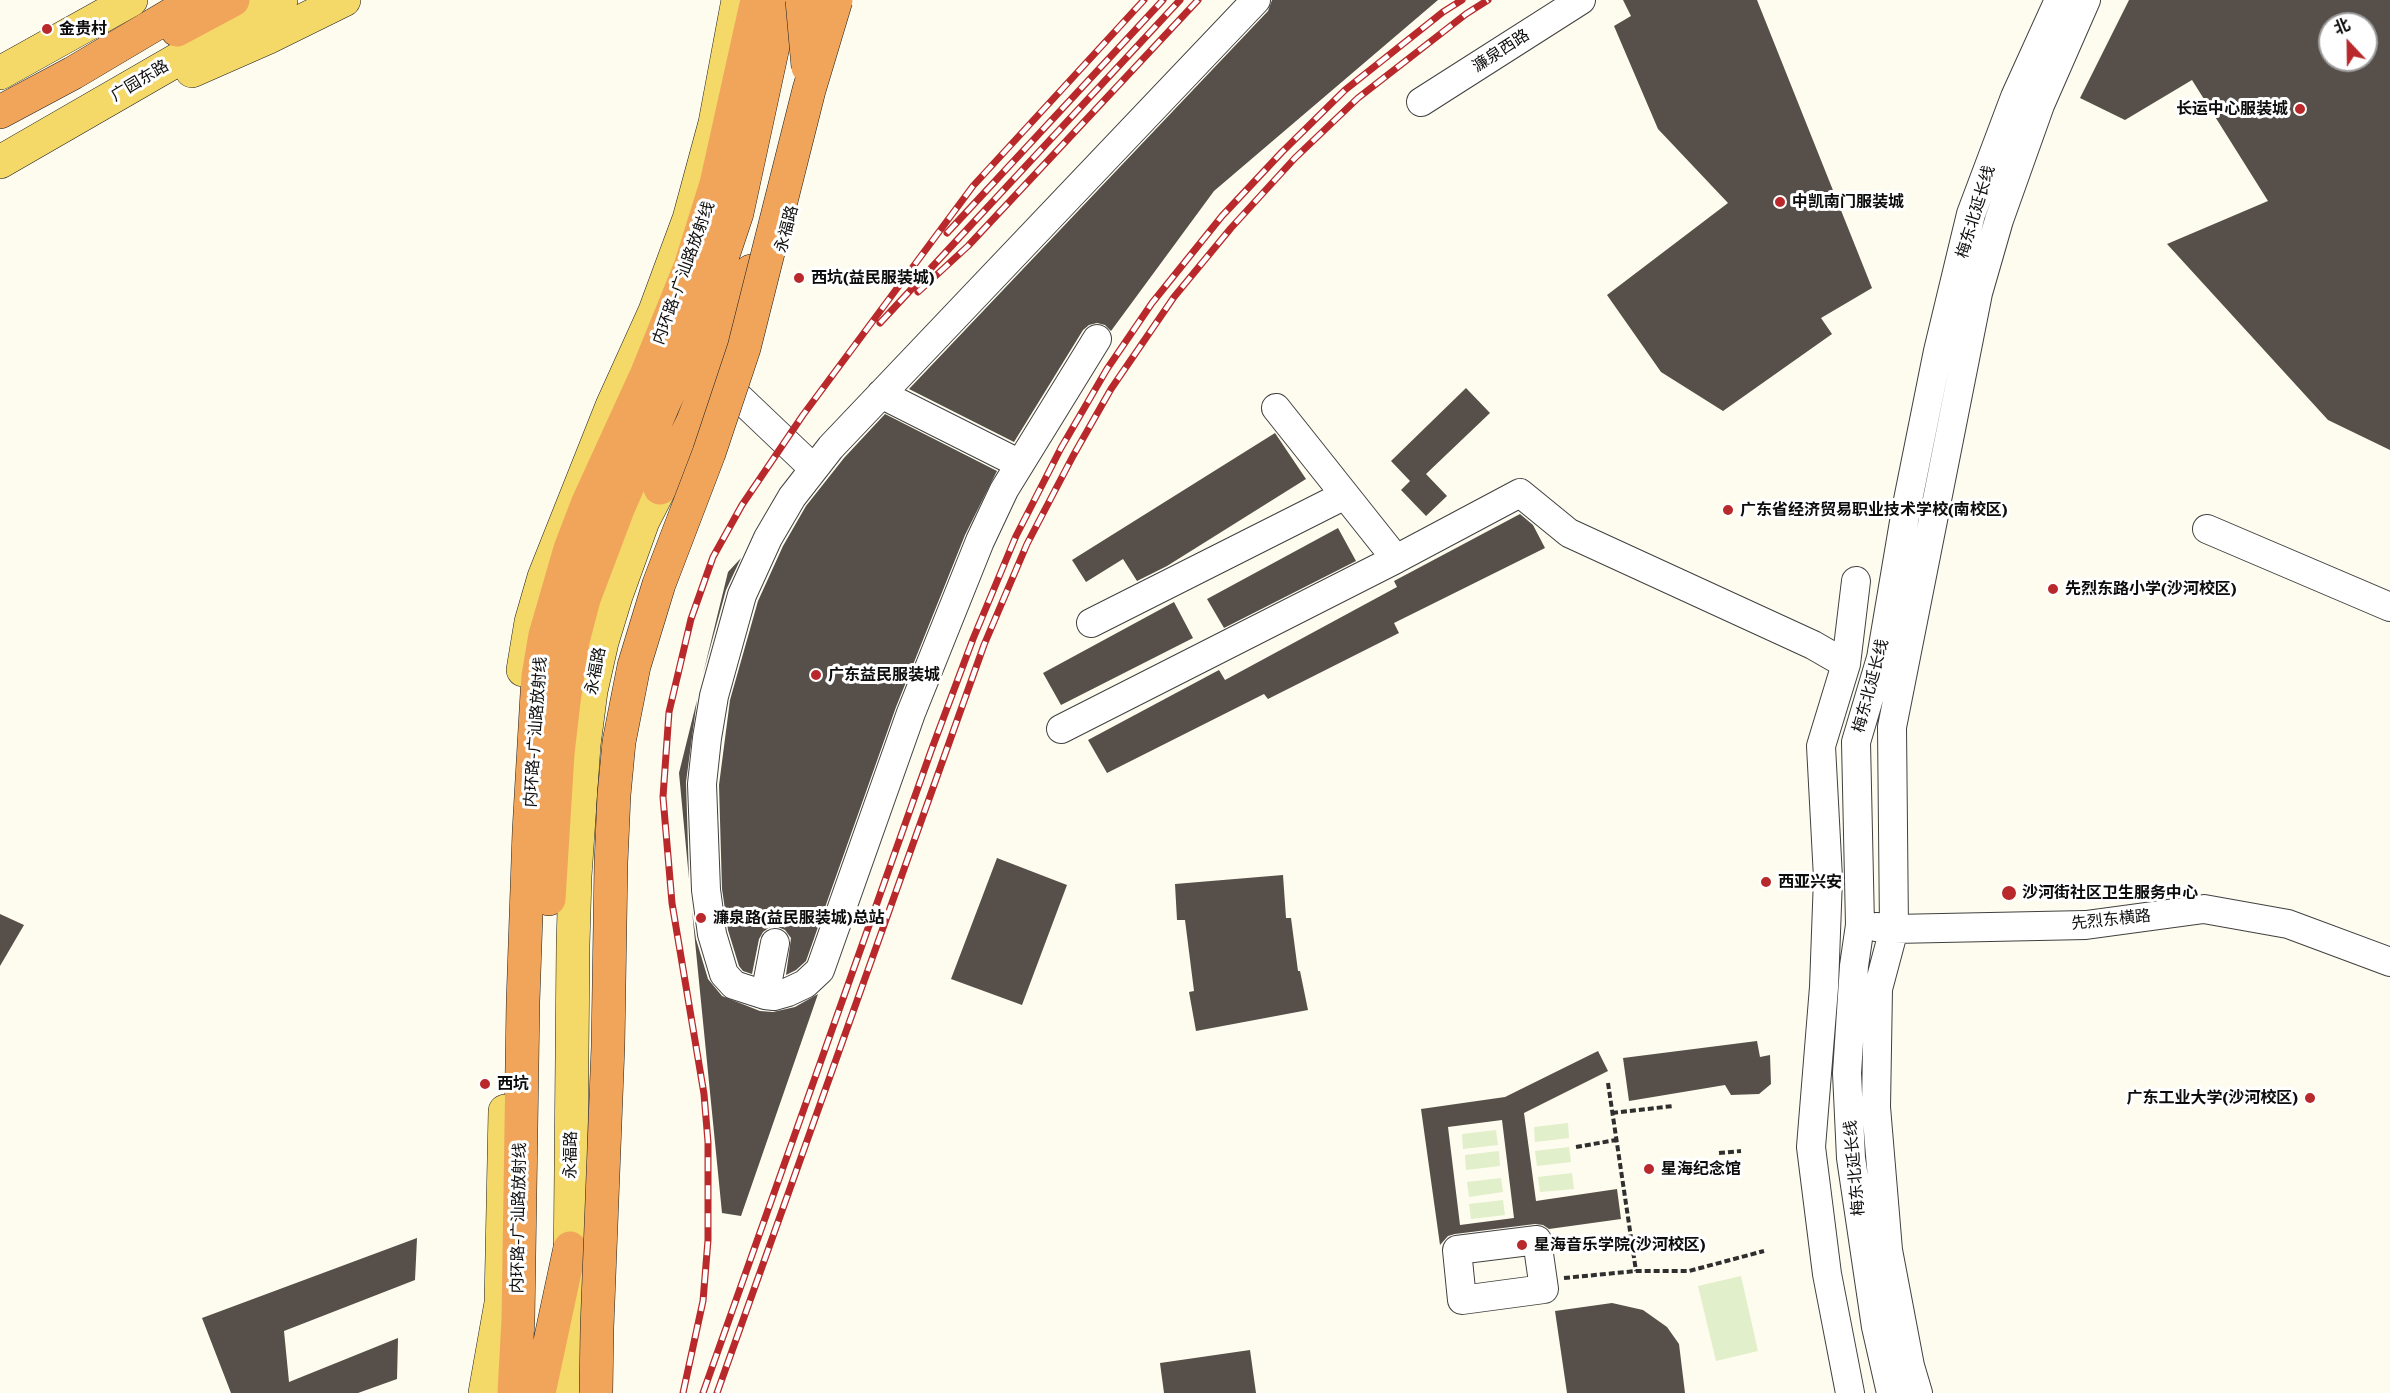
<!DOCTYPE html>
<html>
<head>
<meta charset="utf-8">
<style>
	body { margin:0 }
	#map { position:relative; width:2390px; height:1393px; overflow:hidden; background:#fefcee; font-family:"Roboto Serif","Noto Sans SC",serif }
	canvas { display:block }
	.north { position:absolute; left:2318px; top:12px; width:60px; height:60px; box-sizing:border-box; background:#fff; border:2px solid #9e9e9e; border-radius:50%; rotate:338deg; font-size:16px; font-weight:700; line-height:24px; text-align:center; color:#0d0d0d }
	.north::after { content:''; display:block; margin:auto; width:21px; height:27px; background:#b9292b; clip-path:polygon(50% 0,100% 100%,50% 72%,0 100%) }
</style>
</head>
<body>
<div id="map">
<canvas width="2390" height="1393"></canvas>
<div class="north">北</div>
</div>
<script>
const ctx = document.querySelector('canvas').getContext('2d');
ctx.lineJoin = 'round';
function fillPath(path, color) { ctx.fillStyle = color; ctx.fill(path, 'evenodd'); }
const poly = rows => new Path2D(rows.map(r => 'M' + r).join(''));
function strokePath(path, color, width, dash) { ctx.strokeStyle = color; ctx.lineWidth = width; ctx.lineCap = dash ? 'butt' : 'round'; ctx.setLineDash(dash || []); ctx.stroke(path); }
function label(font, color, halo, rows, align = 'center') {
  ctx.font = font + ' "Roboto Serif","Noto Sans SC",serif'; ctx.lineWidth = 6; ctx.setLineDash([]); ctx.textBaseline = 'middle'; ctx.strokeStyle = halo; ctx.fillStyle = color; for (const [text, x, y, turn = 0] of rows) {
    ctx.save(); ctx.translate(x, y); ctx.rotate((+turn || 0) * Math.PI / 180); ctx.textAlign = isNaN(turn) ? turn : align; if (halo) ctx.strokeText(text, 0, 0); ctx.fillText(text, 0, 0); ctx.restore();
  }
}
const pitch = poly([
	[1568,1123,1569,1138,1535,1142,1534,1127],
	[1496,1130,1498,1145,1463,1149,1462,1134],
	[1569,1147,1571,1162,1537,1166,1535,1151],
	[1499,1151,1500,1166,1466,1170,1465,1155],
	[1572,1173,1574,1189,1540,1192,1538,1177],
	[1501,1178,1503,1192,1469,1197,1467,1182],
	[1503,1200,1505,1215,1471,1219,1469,1204],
	[1741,1276,1758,1351,1716,1361,1698,1286]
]);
const building = poly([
	[1272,0,1438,0,1214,191,1111,331,1105,325,1097,323,1089,325,1083,330,1014,442,909,389,1268,11],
	[1623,0,1757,0,1872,288,1821,318,1832,334,1723,411,1661,372,1607,295,1728,203,1658,129,1614,26,1631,16],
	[2129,0,2390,0,2390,450,2328,420,2167,244,2268,201,2192,80,2125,120,2080,98],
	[2330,24,2366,24,2366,60,2330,60],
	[1466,388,1490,413,1426,474,1447,496,1426,516,1401,490,1410,481,1391,461],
	[885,414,997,471,965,535,896,707,806,961,796,970,786,975,791,938,785,930,778,927,770,927,763,932,759,939,752,974,743,971,739,966,728,930,722,889,719,785,730,700,758,601,783,546,806,506,844,458],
	[1275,433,1306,479,1167,566,1137,581,1123,559,1086,582,1072,560],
	[1520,514,1533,525,1545,548,1394,623,1399,633,1268,699,1264,694,1107,773,1088,740,1219,670,1225,680,1397,587,1394,581],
	[1338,528,1356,561,1224,628,1207,599],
	[741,558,726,590,703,674,728,572],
	[1174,602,1193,638,1061,705,1043,673],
	[697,700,686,782,689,879,679,773],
	[997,858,1067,885,1022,1005,951,979],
	[1283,875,1286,918,1291,918,1298,971,1300,971,1308,1010,1196,1031,1189,992,1194,991,1185,920,1177,920,1175,884],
	[692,911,696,939,708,979,722,996,760,1011,773,1012,795,1007,818,994,741,1216,722,1213],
	[0,914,24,925,0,966],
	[1757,1041,1760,1057,1770,1055,1771,1084,1759,1094,1731,1095,1725,1085,1629,1101,1623,1058],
	[1598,1051,1608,1071,1524,1113,1536,1201,1617,1189,1621,1219,1549,1229,1543,1225,1535,1224,1455,1234,1448,1236,1440,1245,1421,1109,1505,1097],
	[1502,1120,1514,1218,1460,1225,1448,1127],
	[417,1238,415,1280,284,1331,289,1382,398,1338,397,1379,358,1393,231,1393,202,1318],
	[1612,1303,1643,1310,1667,1327,1679,1344,1685,1393,1567,1393,1555,1311],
	[1250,1350,1256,1393,1164,1393,1160,1363]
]);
const path = poly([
	[1608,1083,1636,1271],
	[1612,1113,1673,1106],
	[1576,1147,1616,1140],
	[1719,1153,1741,1151],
	[1564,1278,1636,1271,1689,1271,1764,1251]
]);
const minor = poly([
	[1421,102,1581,0],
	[1097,339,1004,490,980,541,911,713,820,970,805,984,788,992,774,996,765,995,734,985,724,974,712,934,706,890,702,784,707,738,714,696,742,595,768,538,792,497,831,447,1256,0],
	[730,389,813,468],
	[881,394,1020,464],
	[1276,408,1396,559,1520,493,1569,533,1813,645,1846,664],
	[2207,529,2390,607],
	[1091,623,1345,495],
	[1061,729,1396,559],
	[1876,927,1894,929,2086,925,2204,909,2288,924,2390,962],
	[765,995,775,943],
	[1537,1240,1544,1289,1462,1300,1457,1250,1537,1240],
	[1850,1393,1827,1274,1811,1147,1824,987,1828,878,1821,746,1846,664,1856,581],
	[1891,1393,1876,1327,1851,1158,1847,1073,1854,966,1860,925,1856,742,1881,658,1906,510,1938,351,1971,214,2015,97,2059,0],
	[1918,1393,1910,1366,1888,1250,1876,1107,1878,989,1894,929,1892,727,1978,293,1999,220,2040,105,2086,0]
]);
const major = poly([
	[192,71,267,38,344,0],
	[0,73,131,0],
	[0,162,281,0],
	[523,670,531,622,544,577,612,406,655,311,689,219,715,123,738,0],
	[485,1393,501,1303,505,1111],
	[569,1393,573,945,575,876,584,745,591,691,602,642,616,596,643,521,660,488,676,465]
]);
const highway = poly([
	[177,30,233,0],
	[0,112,73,73,196,0],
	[660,488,693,421,751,271],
	[549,899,558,753,564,701,573,641,584,599,618,509,705,309,737,213,783,0],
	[514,1393,518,1320,523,1002,529,831,538,676,545,635,570,549,588,502,647,373,690,267,716,184,757,0],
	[539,1393,570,1248]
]);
const rail = poly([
	[947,233,1163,0],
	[918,292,968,246,1198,0],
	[880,323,1180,0],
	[683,1393,703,1301,708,1240,708,1142,704,1094,672,903,663,797,669,712,691,619,713,557,742,505,803,415,973,186,1144,0],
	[703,1393,931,751,973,639,1016,536,1061,448,1107,369,1152,303,1222,216,1282,152,1345,90,1443,12,1462,0],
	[717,1393,984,645,1027,544,1073,456,1111,389,1174,297,1231,228,1295,158,1358,98,1466,14,1488,0]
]);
const highwayBridge = poly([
	[802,0,808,67],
	[596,1393,597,1328,608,1046,611,863,614,795,619,742,634,666,659,584,709,453,744,348,809,90,836,0]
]);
const markers = [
	[47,29,6,"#b9292b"],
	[2300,109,6,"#b9292b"],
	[1780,202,6,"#b9292b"],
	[799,278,6,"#b9292b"],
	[1728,510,6,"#b9292b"],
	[2053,589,6,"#b9292b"],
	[816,675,6,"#b9292b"],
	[1766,882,6,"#b9292b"],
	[2009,893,8,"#b9292b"],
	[701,918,6,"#b9292b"],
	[485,1084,6,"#b9292b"],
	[2310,1098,6,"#b9292b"],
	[1649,1169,6,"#b9292b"],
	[1522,1245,6,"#b9292b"]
];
const poiNames = [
	["金贵村",59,29],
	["长运中心服装城",2288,109,"right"],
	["中凯南门服装城",1792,202],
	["西坑(益民服装城)",811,278],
	["广东省经济贸易职业技术学校(南校区)",1740,510],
	["先烈东路小学(沙河校区)",2065,589],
	["广东益民服装城",828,675],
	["西亚兴安",1778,882],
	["沙河街社区卫生服务中心",2022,893],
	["濂泉路(益民服装城)总站",713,918],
	["西坑",497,1084],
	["广东工业大学(沙河校区)",2298,1098,"right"],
	["星海纪念馆",1661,1169],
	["星海音乐学院(沙河校区)",1534,1245]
];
const streetNames = [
	["濂泉西路",1501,51,-33],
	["广园东路",140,81,-31],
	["梅东北延长线",1976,212,-73],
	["永福路",787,229,-75],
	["内环路-广汕路放射线",684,273,-70],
	["永福路",596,671,-79],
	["梅东北延长线",1871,686,-75],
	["内环路-广汕路放射线",536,732,-86],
	["先烈东横路",2111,920,-6],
	["永福路",571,1155,-89],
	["梅东北延长线",1855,1168,-95],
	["内环路-广汕路放射线",519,1218,-89]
];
fillPath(pitch, '#e1efca');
fillPath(building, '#564f4a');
strokePath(minor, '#404040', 30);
strokePath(major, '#1e1e1e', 34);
strokePath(highway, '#1e1e1e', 34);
strokePath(path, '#2f2f2f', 4, [6, 3]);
strokePath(minor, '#fff', 28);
strokePath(major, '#f4d868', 33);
strokePath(highway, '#f0a55b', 33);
strokePath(rail, '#b9292b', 7);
strokePath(rail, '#fff', 4.5, [14]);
strokePath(highwayBridge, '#1e1e1e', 34, []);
strokePath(highwayBridge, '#f0a55b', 33);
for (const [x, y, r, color] of markers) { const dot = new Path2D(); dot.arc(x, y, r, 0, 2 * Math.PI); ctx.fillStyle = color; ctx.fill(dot); strokePath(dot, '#fff', 2); }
label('bold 16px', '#0d0d0d', '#fff', poiNames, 'left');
label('16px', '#0d0d0d', '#fff', streetNames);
</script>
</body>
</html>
